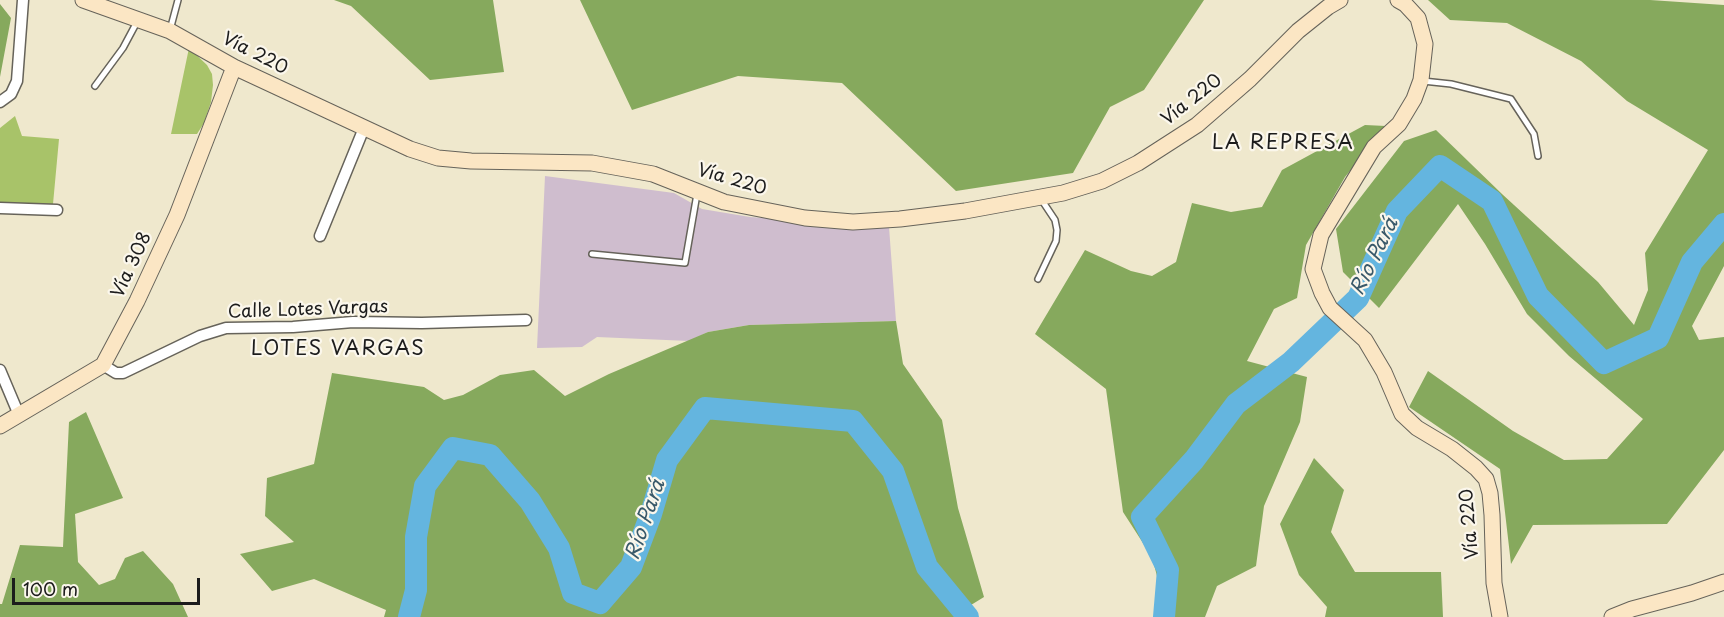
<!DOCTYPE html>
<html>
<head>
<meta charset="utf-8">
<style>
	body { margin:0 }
	#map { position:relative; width:1724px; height:617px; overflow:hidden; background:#efe8cd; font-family:"Playpen Sans",sans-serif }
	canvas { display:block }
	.scale { position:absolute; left:12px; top:578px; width:188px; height:27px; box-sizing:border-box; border:3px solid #1c1c1c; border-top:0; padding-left:8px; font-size:18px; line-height:21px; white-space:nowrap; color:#1c1c1c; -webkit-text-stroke:4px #fbf7ec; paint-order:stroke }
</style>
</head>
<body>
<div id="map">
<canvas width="1724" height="617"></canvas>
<div class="scale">100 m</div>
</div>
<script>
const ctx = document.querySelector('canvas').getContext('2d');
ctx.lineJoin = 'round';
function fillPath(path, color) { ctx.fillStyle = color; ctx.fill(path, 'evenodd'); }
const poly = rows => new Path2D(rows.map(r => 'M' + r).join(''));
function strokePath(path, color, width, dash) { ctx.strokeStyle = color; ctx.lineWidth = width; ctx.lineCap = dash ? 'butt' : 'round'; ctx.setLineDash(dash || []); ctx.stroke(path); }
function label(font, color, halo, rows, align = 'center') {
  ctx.font = font + ' "Playpen Sans",sans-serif'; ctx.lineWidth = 4.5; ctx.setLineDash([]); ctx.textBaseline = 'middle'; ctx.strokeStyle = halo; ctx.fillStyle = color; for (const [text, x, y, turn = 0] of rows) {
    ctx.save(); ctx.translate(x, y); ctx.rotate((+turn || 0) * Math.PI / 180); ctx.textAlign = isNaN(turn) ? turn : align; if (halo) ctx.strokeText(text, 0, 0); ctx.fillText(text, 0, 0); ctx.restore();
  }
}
const industrial = poly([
	[545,176,674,193,702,209,750,217,889,227,896,321,749,325,708,332,689,341,597,337,582,347,537,348]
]);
const green = poly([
	[189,48,207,65,212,74,213,85,211,102,204,123,197,134,171,134],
	[15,116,22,136,59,139,53,204,0,204,0,128]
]);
const forest = poly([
	[334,0,493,0,504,72,430,80,351,6],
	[580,0,1204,0,1144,90,1110,107,1073,173,956,191,842,83,738,76,632,110],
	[1428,0,1650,0,1724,5,1724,266,1692,326,1699,340,1724,337,1724,450,1667,524,1533,525,1511,564,1500,469,1409,407,1428,371,1513,431,1564,460,1607,459,1643,419,1569,356,1527,314,1485,244,1458,204,1379,308,1343,272,1336,229,1404,141,1436,130,1502,194,1598,282,1634,325,1648,290,1645,253,1708,150,1627,101,1581,61,1507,23,1450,20],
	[0,4,11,18,0,77],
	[1365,125,1386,126,1345,177,1306,245,1297,298,1274,309,1247,361,1307,377,1300,422,1264,506,1256,566,1217,586,1205,617,1157,617,1157,576,1152,557,1123,512,1106,389,1035,334,1085,250,1131,271,1152,276,1176,262,1192,203,1231,212,1262,207,1282,170],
	[896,321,903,364,942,420,958,508,984,597,958,613,962,617,384,617,386,610,314,579,272,591,240,554,294,542,265,516,267,478,314,464,332,373,424,387,444,400,463,395,500,375,534,370,565,396,609,374,708,332,749,325],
	[86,412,123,498,75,514,78,562,99,585,115,579,125,558,143,551,173,584,188,617,0,617,0,604,2,604,20,545,63,547,69,422],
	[1314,458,1344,490,1331,532,1355,572,1441,572,1443,617,1325,617,1327,607,1299,575,1280,524]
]);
const river = poly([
	[409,617,416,590,416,537,425,486,453,448,490,455,530,501,559,548,573,593,600,603,631,567,651,514,667,460,705,408,853,421,893,471,927,567,968,617],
	[1164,617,1168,570,1142,517,1194,460,1236,404,1291,362,1358,298,1397,211,1440,166,1492,201,1538,296,1604,363,1658,338,1692,262,1724,224]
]);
const lane = poly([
	[170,30,178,0],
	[1423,81,1451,84,1511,99,1534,134,1538,156],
	[95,86,123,48,138,20],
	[592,254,685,263,697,194],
	[1038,279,1056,241,1057,230,1055,220,1041,199]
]);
const street = poly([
	[0,102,11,94,17,81,23,0],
	[0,208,57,210],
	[320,236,364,128],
	[103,365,116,373,123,373,200,336,226,328,293,327,353,322,422,323,526,320],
	[0,370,19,415]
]);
const secondary = poly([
	[83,0,170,31,234,67,410,149,438,158,471,161,592,163,653,174,724,202,805,218,853,222,900,219,965,211,1063,193,1102,181,1138,163,1197,125,1250,79,1298,31,1328,7,1340,0],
	[1398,0,1405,4,1418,18,1425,44,1421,80,1414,99,1399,124,1374,147,1321,235,1313,269,1322,293,1330,308,1365,340,1384,372,1402,414,1417,428,1452,449,1476,468,1486,479,1490,493,1492,515,1494,583,1500,617],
	[0,426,103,365,137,301,177,215,234,67],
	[1612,617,1632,609,1692,593,1724,582]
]);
const streetNames = [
	["Vía 220",255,54,27],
	["Vía 220",1192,100,-38],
	["Vía 220",732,180,16],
	["Vía 308",132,265,-65],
	["Calle Lotes Vargas",308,310,-2],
	["Vía 220",1470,524,-95]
];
const neighbourhoodNames = [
	["LA REPRESA",1283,143],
	["LOTES VARGAS",338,349]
];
const waterNames = [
	["Río Pará",1375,257,-64],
	["Río Pará",646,520,-71]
];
fillPath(industrial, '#cfbdce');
fillPath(green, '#a8c369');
fillPath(forest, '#86a95d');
strokePath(river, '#64b5df', 22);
strokePath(lane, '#66635a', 8);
strokePath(street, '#66635a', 13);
strokePath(secondary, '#66635a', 17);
strokePath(lane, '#fff', 5);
strokePath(street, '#fff', 10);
strokePath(secondary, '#fbe6c4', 15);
label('18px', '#1c1c1c', '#fbf7ec', streetNames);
ctx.letterSpacing = '1.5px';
label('20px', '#1c1c1c', '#fbf7ec', neighbourhoodNames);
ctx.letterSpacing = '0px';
label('italic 20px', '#39596a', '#fbf7ec', waterNames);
</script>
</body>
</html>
